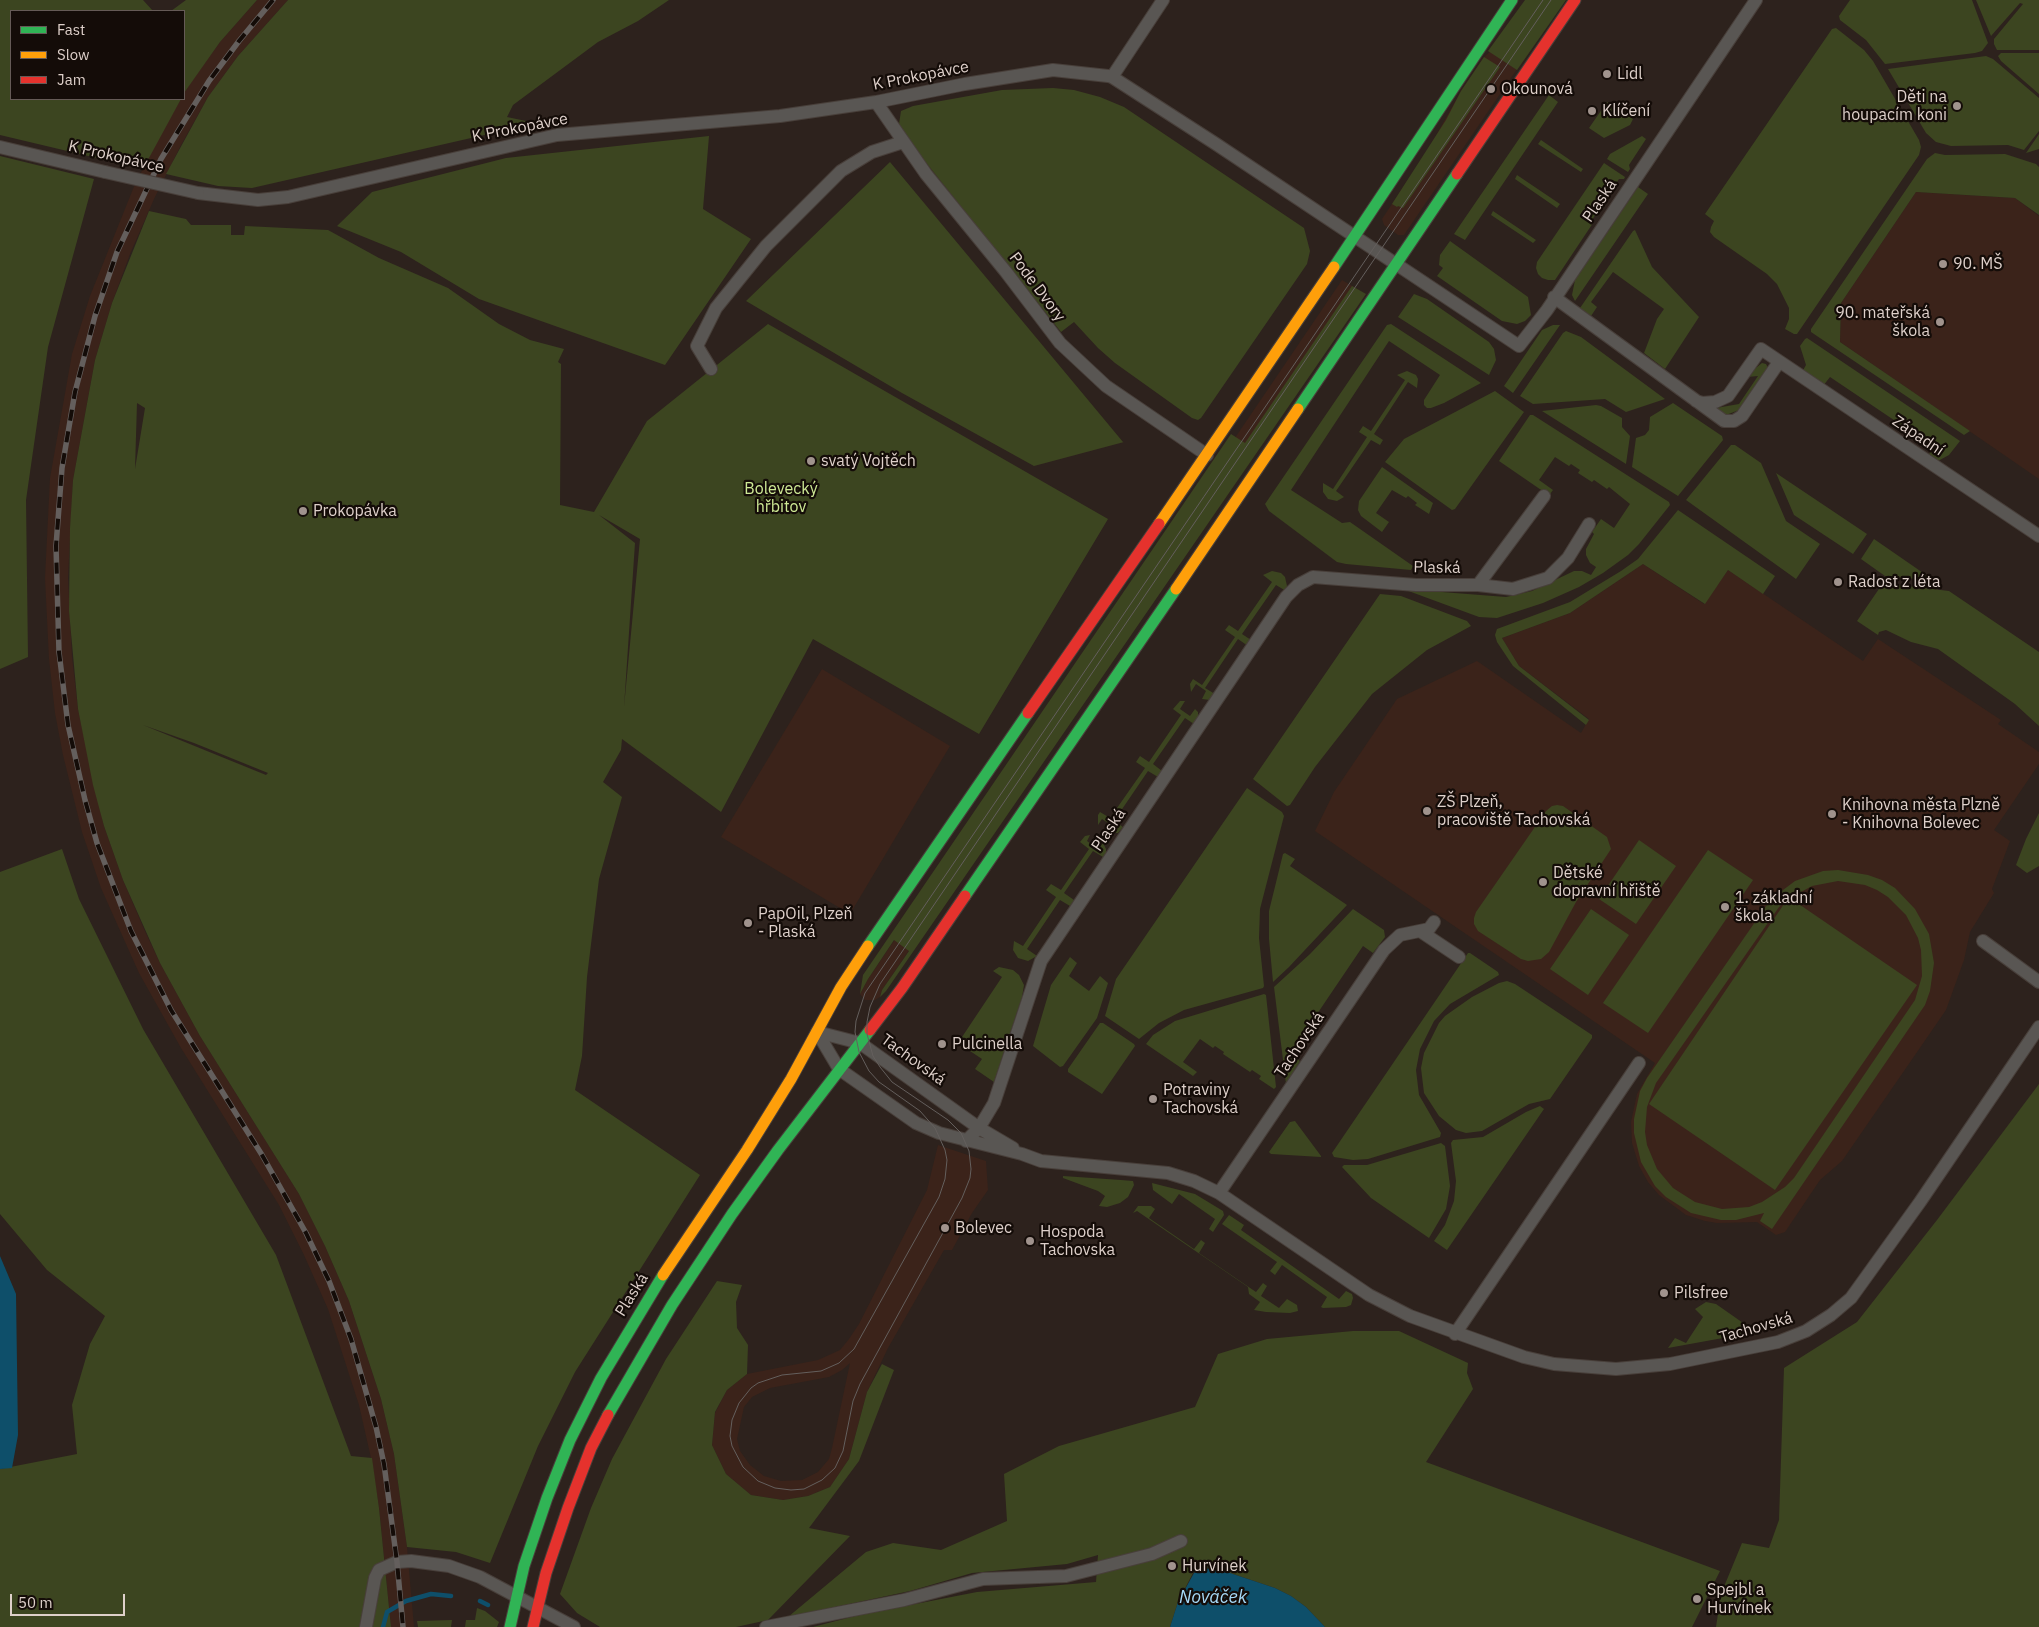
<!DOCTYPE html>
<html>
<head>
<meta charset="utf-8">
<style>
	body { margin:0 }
	#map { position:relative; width:2039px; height:1627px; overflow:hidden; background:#2d221d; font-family:"IBM Plex Sans",sans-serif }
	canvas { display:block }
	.legend { position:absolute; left:10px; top:10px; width:175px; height:90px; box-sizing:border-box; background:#140c08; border:1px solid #655a56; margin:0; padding:6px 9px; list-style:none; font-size:15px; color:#ded0ca }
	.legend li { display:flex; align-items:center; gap:10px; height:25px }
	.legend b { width:25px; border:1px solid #655a56 }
	.scale { position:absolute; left:10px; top:1594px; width:115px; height:22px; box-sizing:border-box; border:2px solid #ded0ca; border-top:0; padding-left:6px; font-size:15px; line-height:18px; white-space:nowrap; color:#ded0ca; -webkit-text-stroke:4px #140c08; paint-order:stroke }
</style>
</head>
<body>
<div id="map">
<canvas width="2039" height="1627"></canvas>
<ul class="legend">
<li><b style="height:6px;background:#30b455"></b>Fast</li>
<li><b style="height:6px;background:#ff9f0a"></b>Slow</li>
<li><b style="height:6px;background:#e5322d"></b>Jam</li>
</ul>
<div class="scale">50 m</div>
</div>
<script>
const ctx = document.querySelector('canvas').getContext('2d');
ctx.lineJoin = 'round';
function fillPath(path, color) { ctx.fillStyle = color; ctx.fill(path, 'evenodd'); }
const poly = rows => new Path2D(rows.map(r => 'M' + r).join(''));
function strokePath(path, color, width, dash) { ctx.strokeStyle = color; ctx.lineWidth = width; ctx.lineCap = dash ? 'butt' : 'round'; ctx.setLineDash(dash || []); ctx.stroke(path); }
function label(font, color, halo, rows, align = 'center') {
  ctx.font = font + ' "IBM Plex Sans",sans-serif'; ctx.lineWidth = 4.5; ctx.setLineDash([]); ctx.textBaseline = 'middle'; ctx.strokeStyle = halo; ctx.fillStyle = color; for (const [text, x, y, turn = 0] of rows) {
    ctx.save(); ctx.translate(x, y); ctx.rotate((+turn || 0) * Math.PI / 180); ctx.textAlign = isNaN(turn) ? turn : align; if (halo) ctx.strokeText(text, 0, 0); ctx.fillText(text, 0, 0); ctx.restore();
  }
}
const built = poly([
	[257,0,288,0,238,56,208,97,180,147,154,199,130,254,112,303,95,360,73,480,68,578,72,657,78,709,104,826,123,880,144,929,160,963,200,1036,299,1194,325,1246,349,1301,381,1399,394,1454,407,1547,414,1627,391,1627,379,1508,371,1458,359,1405,328,1309,304,1255,279,1205,181,1048,139,973,101,888,82,832,63,755,55,713,49,659,45,578,50,478,72,354,90,296,133,189,159,136,181,99,184,99,184,93,189,85,220,42],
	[1564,0,1404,235,1398,235,1384,225,1382,219,1429,148,1461,91,1484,57,1510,34],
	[1916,192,2015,198,2039,216,2039,479,1840,342,1841,303],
	[1342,280,1359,290,882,990,880,997,875,1000,865,1000,860,994,868,979],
	[1643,564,1704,604,1728,570,1863,661,1878,639,2001,720,1998,724,2039,752,2039,764,1994,830,2010,841,1992,889,1994,893,1970,932,1964,960,1946,1010,1842,1161,1820,1180,1785,1232,1776,1235,1757,1222,1717,1223,1705,1221,1686,1215,1659,1195,1648,1182,1639,1166,1632,1143,1631,1122,1637,1094,1655,1063,1315,831,1334,792,1397,699,1477,661,1581,733,1589,719,1519,666,1502,638,1570,613],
	[822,669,950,746,850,914,721,837],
	[938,1145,986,1161,988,1190,972,1213,952,1250,944,1250,888,1348,867,1392,849,1459,830,1487,808,1496,783,1500,751,1495,726,1474,712,1445,715,1413,727,1390,747,1374,818,1360,840,1350,849,1339,859,1324,927,1190],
	[850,1363,832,1448,829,1459,818,1472,802,1480,781,1481,764,1476,750,1465,740,1451,737,1439,744,1407,752,1397,770,1388,829,1377,842,1370]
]);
const green = poly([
	[0,0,143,0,153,11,11,11,11,99,181,99,143,169,0,135],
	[186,0,257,0,220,42,184,93,184,11,171,11],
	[288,0,669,0,638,21,598,42,513,105,507,117,526,121,550,120,252,188,218,186,166,174,208,97,238,56],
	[1525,0,1566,0,1517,70,1488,51],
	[1850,0,1972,0,1988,43,1982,51,1975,53,1885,64,1866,40,1840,20,1839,16],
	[1976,0,2039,0,2039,50,1997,50,1994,44,1994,39,2023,4,2020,3,1991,36],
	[1836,28,1864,50,1873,61,1919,140,1921,147,1919,155,1797,334,1794,334,1785,329,1789,319,1789,308,1777,284,1767,274,1714,237,1710,232,1711,227,1714,221,1705,214,1832,29],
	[2001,53,2039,53,2039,94,2001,61,1998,56],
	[1986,56,1993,59,2039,98,2039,131,2024,150,2008,145,1951,146,1936,142,1926,133,1888,69],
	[1484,57,1500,67,1403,208,1398,206,1397,207,1392,204,1446,120,1461,91],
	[1053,88,1074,90,1100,97,1124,107,1304,228,1310,251,1307,264,1201,418,1198,420,1192,418,1115,363,1098,348,1074,322,1061,332,908,140,899,124,901,111,913,106,1002,90],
	[1549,95,1558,102,1465,240,1454,234],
	[1607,102,1633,119,1630,125,1604,138,1589,128],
	[2039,134,2039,149,2026,153],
	[709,136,703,209,751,239,665,365,479,299,401,252,337,226,372,192,506,158],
	[1642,136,1646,139,1629,165,1630,169,1628,172,1607,159,1610,154],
	[1541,140,1583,169,1581,172,1538,144],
	[1935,153,1945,155,2005,154,2036,164,2039,167,2039,215,2015,198,1916,192,1841,303,1840,342,1970,431,1964,435,1811,332,1811,329,1927,159],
	[0,156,94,179,48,347,26,500,28,657,0,669],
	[890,162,1123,442,1124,442,1034,466,902,393,746,301],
	[1604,163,1625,177,1624,179,1619,179,1592,220,1593,223,1555,280,1548,280,1542,278,1538,274,1536,268,1537,262],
	[1517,175,1560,204,1557,208,1515,179],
	[1638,187,1648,194,1575,301,1572,295,1575,280],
	[149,211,186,219,191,225,231,225,231,235,244,235,245,226,328,230,379,258,448,288,499,324,530,340,564,349,558,362,561,364,560,505,594,512,647,421,768,324,1108,519,979,734,813,639,721,812,622,739,621,750,603,782,622,797,599,879,587,977,582,1056,575,1090,700,1175,575,1372,538,1446,490,1563,456,1552,407,1547,394,1454,381,1399,349,1301,325,1246,299,1194,200,1036,160,963,123,880,104,826,93,785,78,709,69,611,70,528,73,480,95,360,112,303],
	[137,403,145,408,135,469],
	[599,515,640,539,624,707,635,543],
	[143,725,194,743,268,773,266,775],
	[1493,211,1536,240,1533,243,1491,215],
	[1635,230,1652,267,1699,317,1665,369,1644,353,1657,319,1664,309,1613,272,1591,302,1597,307,1591,316,1580,308,1633,231],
	[1450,241,1528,297,1531,315,1525,321,1517,324,1502,321,1437,276,1443,268,1439,265,1440,255],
	[1352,286,1366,294,886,991,880,997,882,990,909,951,894,940,868,979,860,994,863,975,1231,434,1245,443],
	[1414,294,1427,299,1489,342,1494,349,1496,360,1489,375,1398,317],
	[1391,324,1481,383,1444,403,1431,408,1427,408,1424,405,1424,400,1440,375,1389,341,1291,490,1342,523,1350,522,1413,566,1411,570,1346,564,1337,562,1269,511,1265,504,1387,325],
	[1553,325,1560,325,1513,393,1504,386,1542,330],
	[1566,331,1581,337,1665,399,1626,412,1605,399,1533,404,1520,396,1563,333],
	[1807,338,1960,441,1949,455,1938,461,1927,457,1934,447,1830,377,1823,386,1802,372,1806,365,1800,346,1805,339],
	[1762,363,1766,364,1768,368,1739,410,1726,415,1720,414,1716,408,1739,404,1758,376,1747,377,1747,375],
	[1407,371,1416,375,1418,379,1417,388,1408,382,1374,434,1383,440,1380,445,1371,440,1336,491,1344,497,1337,501,1328,499,1323,492,1323,483,1333,489,1367,437,1359,432,1363,426,1371,431,1405,380,1397,375],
	[1495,391,1524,412,1455,509,1452,510,1385,462,1404,439],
	[1673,403,1722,436,1723,440,1678,496,1632,467,1636,438,1645,435,1649,430,1650,417],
	[1596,405,1601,406,1622,418,1622,427,1630,436,1626,464,1542,411],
	[1530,415,1533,415,1669,502,1670,505,1639,544,1628,555,1603,573,1579,587,1543,603,1497,618,1479,617,1403,589,1506,597,1532,591,1574,571,1582,571,1591,575,1596,567,1590,563,1586,555,1586,549,1594,534,1592,532,1601,519,1614,528,1630,504,1609,487,1607,489,1594,480,1592,482,1578,473,1580,470,1571,464,1569,466,1555,457,1539,480,1553,490,1550,494,1547,494,1499,461],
	[1731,445,1735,445,1761,463,1786,521,1820,544,1796,579,1686,500],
	[1382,467,1433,503,1429,514,1415,505,1417,503,1408,496,1406,498,1392,490,1376,513,1389,522,1382,532,1361,516,1358,510,1359,501],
	[1776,473,1867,534,1853,554,1794,515],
	[1678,510,1775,576,1763,594,1728,570,1705,604,1643,564,1570,613,1502,638,1519,666,1589,720,1586,725,1513,666,1497,642,1495,635,1497,629,1570,602,1621,571,1638,559],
	[1874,539,1929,577,1927,580,1885,576,1861,559],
	[1272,571,1281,573,1285,577,1287,586,1286,591,1276,585,1242,634,1251,640,1248,646,1238,639,1205,688,1215,694,1210,700,1202,699,1206,691,1196,684,1191,692,1190,684,1193,679,1202,685,1235,637,1225,630,1229,625,1238,631,1272,582,1263,575],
	[1883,583,1949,591,2039,652,2039,726,2015,704,1938,649,1911,642,1886,630,1879,632,1878,635,1857,621],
	[1380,594,1401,596,1467,621,1471,626,1427,650,1372,694,1315,767,1290,805,1287,806,1253,779],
	[1180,701,1185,701,1180,709,1190,716,1195,709,1198,712,1198,719,1194,724,1185,718,1153,764,1162,771,1158,777,1148,771,1114,821,1123,827,1118,833,1110,833,1114,827,1102,819,1098,825,1098,815,1100,812,1110,818,1145,768,1136,762,1140,756,1149,762,1181,715,1173,709],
	[1247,788,1282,812,1284,816,1260,909,1259,938,1264,986,1263,988,1184,1010,1159,1023,1139,1039,1105,1016,1116,979],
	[1557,805,1563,806,1607,837,1611,849,1576,902,1549,952,1541,959,1528,961,1521,959,1478,931,1474,924,1474,918,1476,912,1546,811,1552,806],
	[2039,813,2039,866,2027,873,2016,865,2026,839],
	[1090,835,1087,841,1098,849,1103,843,1106,849,1106,853,1103,857,1093,851,1064,893,1074,900,1070,906,1060,900,1027,949,1037,956,1028,961,1018,958,1013,950,1014,941,1023,946,1056,897,1046,890,1051,884,1061,890,1089,849,1080,842,1085,836],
	[1639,840,1676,866,1636,924,1599,899],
	[62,849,79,899,143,1029,276,1255,351,1456,372,1458,379,1508,391,1627,0,1627,0,1469,77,1454,72,1405,90,1344,105,1316,47,1270,0,1214,0,872],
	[1708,850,1753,880,1648,1033,1603,1003],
	[1285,853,1295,859,1290,866,1347,905,1289,967,1273,982,1269,939,1269,911,1283,854],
	[1838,870,1868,875,1882,880,1895,888,1915,909,1929,934,1934,963,1930,991,1925,1005,1772,1229,1760,1221,1764,1213,1736,1220,1721,1220,1691,1213,1666,1197,1655,1186,1641,1162,1634,1133,1634,1119,1640,1091,1647,1078,1771,899,1795,881,1823,871],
	[1838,881,1865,885,1877,890,1888,897,1906,915,1918,938,1921,950,1922,976,1915,1000,1794,1178,1785,1187,1762,1202,1749,1207,1722,1209,1695,1202,1673,1188,1657,1169,1647,1145,1645,1132,1647,1107,1656,1083,1779,907,1786,901,1649,1104,1775,1190,1917,985,1790,898,1812,886],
	[1353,909,1384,930,1385,937,1373,953,1363,946,1290,1054,1300,1061,1286,1084,1274,987,1310,954],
	[1591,909,1629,935,1588,995,1550,969],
	[1468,953,1470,953,1498,972,1499,975,1450,1004,1434,1021,1420,1049,1416,1070,1419,1095,1441,1133,1440,1137,1368,1159,1353,1160,1334,1157,1332,1153],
	[1070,957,1077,963,1069,976,1089,991,1100,976,1108,983,1097,1018,1063,1066,1060,1067,1033,1046,1051,985],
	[999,967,1013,970,1019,975,1024,985,1022,997,994,1082,975,1069,982,1059,958,1043,1002,977,993,971],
	[1507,981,1515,984,1592,1035,1592,1038,1550,1099,1529,1104,1482,1131,1466,1133,1456,1130,1439,1116,1424,1093,1421,1068,1424,1053,1439,1023,1445,1016,1472,997,1499,983],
	[1264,994,1266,995,1276,1087,1274,1089,1259,1079,1261,1076,1252,1070,1250,1072,1223,1054,1224,1052,1215,1046,1213,1048,1200,1039,1183,1062,1197,1072,1193,1076,1146,1044,1153,1035,1175,1021],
	[1100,1023,1103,1023,1134,1044,1135,1046,1102,1094,1068,1072,1068,1069],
	[2039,1084,2039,1627,1716,1627,1721,1594,1742,1543,1769,1548,1779,1520,1784,1368,1857,1322,1937,1220],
	[1540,1106,1544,1109,1447,1250,1434,1241,1445,1225,1454,1201,1456,1181,1451,1143,1453,1140,1483,1137,1526,1112],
	[1295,1121,1321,1156,1321,1157,1271,1154,1269,1152,1290,1122],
	[1441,1143,1445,1146,1450,1186,1446,1209,1429,1238,1371,1198,1342,1167,1344,1165,1367,1165],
	[1063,1176,1121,1180,1133,1181,1134,1185,1128,1197,1120,1203,1107,1207,1099,1206,1105,1196,1098,1191,1063,1178],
	[1152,1183,1195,1194,1223,1211,1224,1215,1213,1232,1209,1229,1215,1219,1179,1194,1172,1204,1153,1190],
	[1138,1206,1151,1206,1155,1209,1149,1218,1194,1249,1201,1240,1205,1243,1199,1253,1256,1292,1263,1283,1267,1286,1261,1296,1279,1308,1287,1299,1297,1305,1298,1311,1290,1313,1266,1312,1254,1310,1260,1302,1249,1294,1248,1287,1137,1211,1133,1213],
	[1229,1215,1244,1225,1241,1230,1339,1299,1346,1291,1352,1294,1353,1298,1351,1305,1346,1307,1323,1308,1321,1307,1327,1297,1282,1265,1275,1275,1270,1271,1277,1262,1222,1224],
	[717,1281,742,1285,736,1302,737,1328,748,1345,747,1374,727,1390,715,1412,712,1445,726,1474,751,1495,783,1500,808,1496,830,1487,849,1459,867,1392,882,1364,894,1370,859,1461,809,1528,850,1536,768,1620,736,1627,600,1627,577,1613,560,1594,591,1508,612,1459,666,1359],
	[1706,1302,1716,1304,1756,1332,1668,1348,1675,1338,1686,1343,1703,1317,1695,1309],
	[1353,1331,1399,1331,1468,1363,1467,1373,1473,1389,1426,1462,1720,1571,1692,1627,1325,1627,1306,1607,1291,1596,1275,1588,1224,1571,1204,1568,1193,1573,1178,1602,1170,1627,813,1627,859,1615,977,1592,1096,1582,1098,1555,1067,1564,972,1573,910,1591,788,1617,866,1552,893,1543,941,1550,1007,1521,1004,1474,1059,1446,1195,1407,1218,1354,1267,1339],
	[477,1608,485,1611,499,1622,497,1627,465,1627,466,1620,475,1620],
	[452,1620,451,1627,418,1627,417,1621]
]);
const water = poly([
	[0,1256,16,1294,18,1435,12,1468,0,1469],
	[1204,1568,1224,1571,1275,1588,1291,1596,1306,1607,1325,1627,1170,1627,1178,1602,1194,1573]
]);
const stream = poly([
	[480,1601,488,1605],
	[383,1627,387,1612,406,1601,431,1594,451,1596]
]);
const street = poly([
	[1112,77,1163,0],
	[876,102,926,174,1006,272,1060,343,1106,386,1207,455],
	[0,147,105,172],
	[198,193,258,200,288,197,557,135,780,116,876,102,965,84,1053,70,1108,76,1112,77,1216,144,1519,346,1547,310,1756,0],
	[1554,297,1724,421,1734,421,1742,416,1779,362],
	[711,369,697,346,716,308,766,246,841,171,872,152,903,142],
	[1696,401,1702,403,1715,402,1728,396,1761,349,2039,536],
	[1478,585,1544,496],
	[1420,931,1459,957],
	[1983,941,2039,982],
	[817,1032,839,1069,916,1123,939,1133,1022,1154,1041,1161,1168,1173,1194,1181,1219,1193,1369,1295,1410,1316,1524,1357,1554,1364,1616,1369,1670,1364,1778,1342,1806,1331,1831,1315,1851,1298,1920,1202,2039,1027],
	[817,1032,860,1043,979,1128,1013,1148],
	[966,1141,979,1128,994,1103,1041,961,1286,597,1298,585,1313,577,1416,585,1478,585,1513,589,1548,578,1568,558,1589,524],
	[1219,1193,1384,950,1400,935,1429,929,1434,922],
	[1455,1334,1639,1063],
	[366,1627,375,1578,379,1570,397,1562,411,1561,449,1566,480,1577,574,1627],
	[766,1627,904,1600,983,1579,1066,1576,1152,1554,1181,1541]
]);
const fast = poly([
	[1334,267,1512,0],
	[1298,409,1457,174],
	[965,896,1176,589],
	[868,946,1028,713],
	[608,1415,672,1305,732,1214,778,1150,870,1030],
	[510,1627,524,1566,547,1498,570,1440,601,1378,663,1275]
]);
const slow = poly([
	[1159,524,1334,267],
	[1176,589,1298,409],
	[663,1275,747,1150,791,1079,841,987,868,946]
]);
const jam = poly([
	[1457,174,1575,0],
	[1028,713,1159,524],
	[870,1030,902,988,965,896],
	[533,1627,546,1573,568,1508,591,1448,608,1415]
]);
const tram = poly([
	[1543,0,865,993,856,1021,855,1032,859,1052,869,1071,879,1082,920,1111,935,1128,945,1150,947,1160,945,1179,939,1197,854,1349,839,1363,821,1371,782,1375,758,1383,751,1388,739,1403,732,1420,730,1436,732,1446,743,1467,758,1481,775,1488,791,1490,804,1489,822,1480,835,1468,843,1451,853,1401,860,1384,962,1198,970,1178,971,1169,969,1151,961,1133,948,1120,892,1082,880,1067,873,1056,867,1034,867,1022,870,1007,880,984,1551,0]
]);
const rail = poly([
	[273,0,239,41,209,81,161,159,117,252,95,316,75,392,62,468,56,546,59,652,68,725,85,800,97,843,131,931,171,1010,262,1155,306,1233,329,1281,351,1339,376,1427,384,1464,397,1562,403,1627]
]);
const streetBridge = poly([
	[105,172,198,193]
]);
const markers = [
	[1607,74,5,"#a0938d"],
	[1491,89,5,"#a0938d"],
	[1957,106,5,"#a0938d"],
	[1592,111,5,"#a0938d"],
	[1943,264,5,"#a0938d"],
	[1940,322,5,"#a0938d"],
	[811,461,5,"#a0938d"],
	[303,511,5,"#a0938d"],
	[1838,582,5,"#a0938d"],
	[1427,811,5,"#a0938d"],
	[1832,814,5,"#a0938d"],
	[1543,882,5,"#a0938d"],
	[1725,907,5,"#a0938d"],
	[748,923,5,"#a0938d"],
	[942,1044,5,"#a0938d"],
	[1153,1099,5,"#a0938d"],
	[945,1228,5,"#a0938d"],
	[1030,1241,5,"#a0938d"],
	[1664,1293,5,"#a0938d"],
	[1172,1566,5,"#a0938d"],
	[1697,1599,5,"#a0938d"]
];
const poiNames = [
	["Lidl",1617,74],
	["Okounová",1501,89],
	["Děti na",1947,97,"right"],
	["houpacím koni",1947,115,"right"],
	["Klíčení",1602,111],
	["90. MŠ",1953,264],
	["90. mateřská",1930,313,"right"],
	["škola",1930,331,"right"],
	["svatý Vojtěch",821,461],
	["Prokopávka",313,511],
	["Radost z léta",1848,582],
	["ZŠ Plzeň,",1437,802],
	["pracoviště Tachovská",1437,820],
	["Knihovna města Plzně",1842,805],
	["- Knihovna Bolevec",1842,823],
	["Dětské",1553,873],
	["dopravní hřiště",1553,891],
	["1. základní",1735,898],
	["škola",1735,916],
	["PapOil, Plzeň",758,914],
	["- Plaská",758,932],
	["Pulcinella",952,1044],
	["Potraviny",1163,1090],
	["Tachovská",1163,1108],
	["Bolevec",955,1228],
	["Hospoda",1040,1232],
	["Tachovska",1040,1250],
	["Pilsfree",1674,1293],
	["Hurvínek",1182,1566],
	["Spejbl a",1707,1590],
	["Hurvínek",1707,1608]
];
const streetNames = [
	["K Prokopávce",921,76,-11],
	["K Prokopávce",520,128,-11],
	["K Prokopávce",116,157,13],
	["Plaská",1600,201,-56],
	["Pode Dvory",1037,287,53],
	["Západní",1918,436,34],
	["Plaská",1437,568,1],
	["Plaská",1109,830,-56],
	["Tachovská",1300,1045,-56],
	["Tachovská",913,1060,36],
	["Plaská",632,1295,-58],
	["Tachovská",1756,1328,-16]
];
const parkNames = [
	["Bolevecký",781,489],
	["hřbitov",781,507]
];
const waterNames = [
	["Nováček",1213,1598]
];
fillPath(built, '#3b231a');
fillPath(green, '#3c4520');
fillPath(water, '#0e4f6a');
strokePath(stream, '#0e4f6a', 4.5);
strokePath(street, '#483f3a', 14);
strokePath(fast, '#483f3a', 13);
strokePath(slow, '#483f3a', 13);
strokePath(jam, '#483f3a', 13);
strokePath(street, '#595653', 12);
strokePath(fast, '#30b455', 11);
strokePath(slow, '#ff9f0a', 11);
strokePath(jam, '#e5322d', 11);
strokePath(tram, '#645f5d', 1);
strokePath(rail, '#645f5d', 5.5);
strokePath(rail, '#140c08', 4, [11]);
strokePath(streetBridge, '#483f3a', 14, []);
strokePath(streetBridge, '#595653', 12);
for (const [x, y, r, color] of markers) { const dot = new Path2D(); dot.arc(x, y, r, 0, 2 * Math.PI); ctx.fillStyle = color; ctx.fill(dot); strokePath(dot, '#140c08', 2); }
label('16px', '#ded0ca', '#140c08', poiNames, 'left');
label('16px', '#ded0ca', '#140c08', streetNames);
label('16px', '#cee995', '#140c08', parkNames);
label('italic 18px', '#a6d9f7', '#140c08', waterNames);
</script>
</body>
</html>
